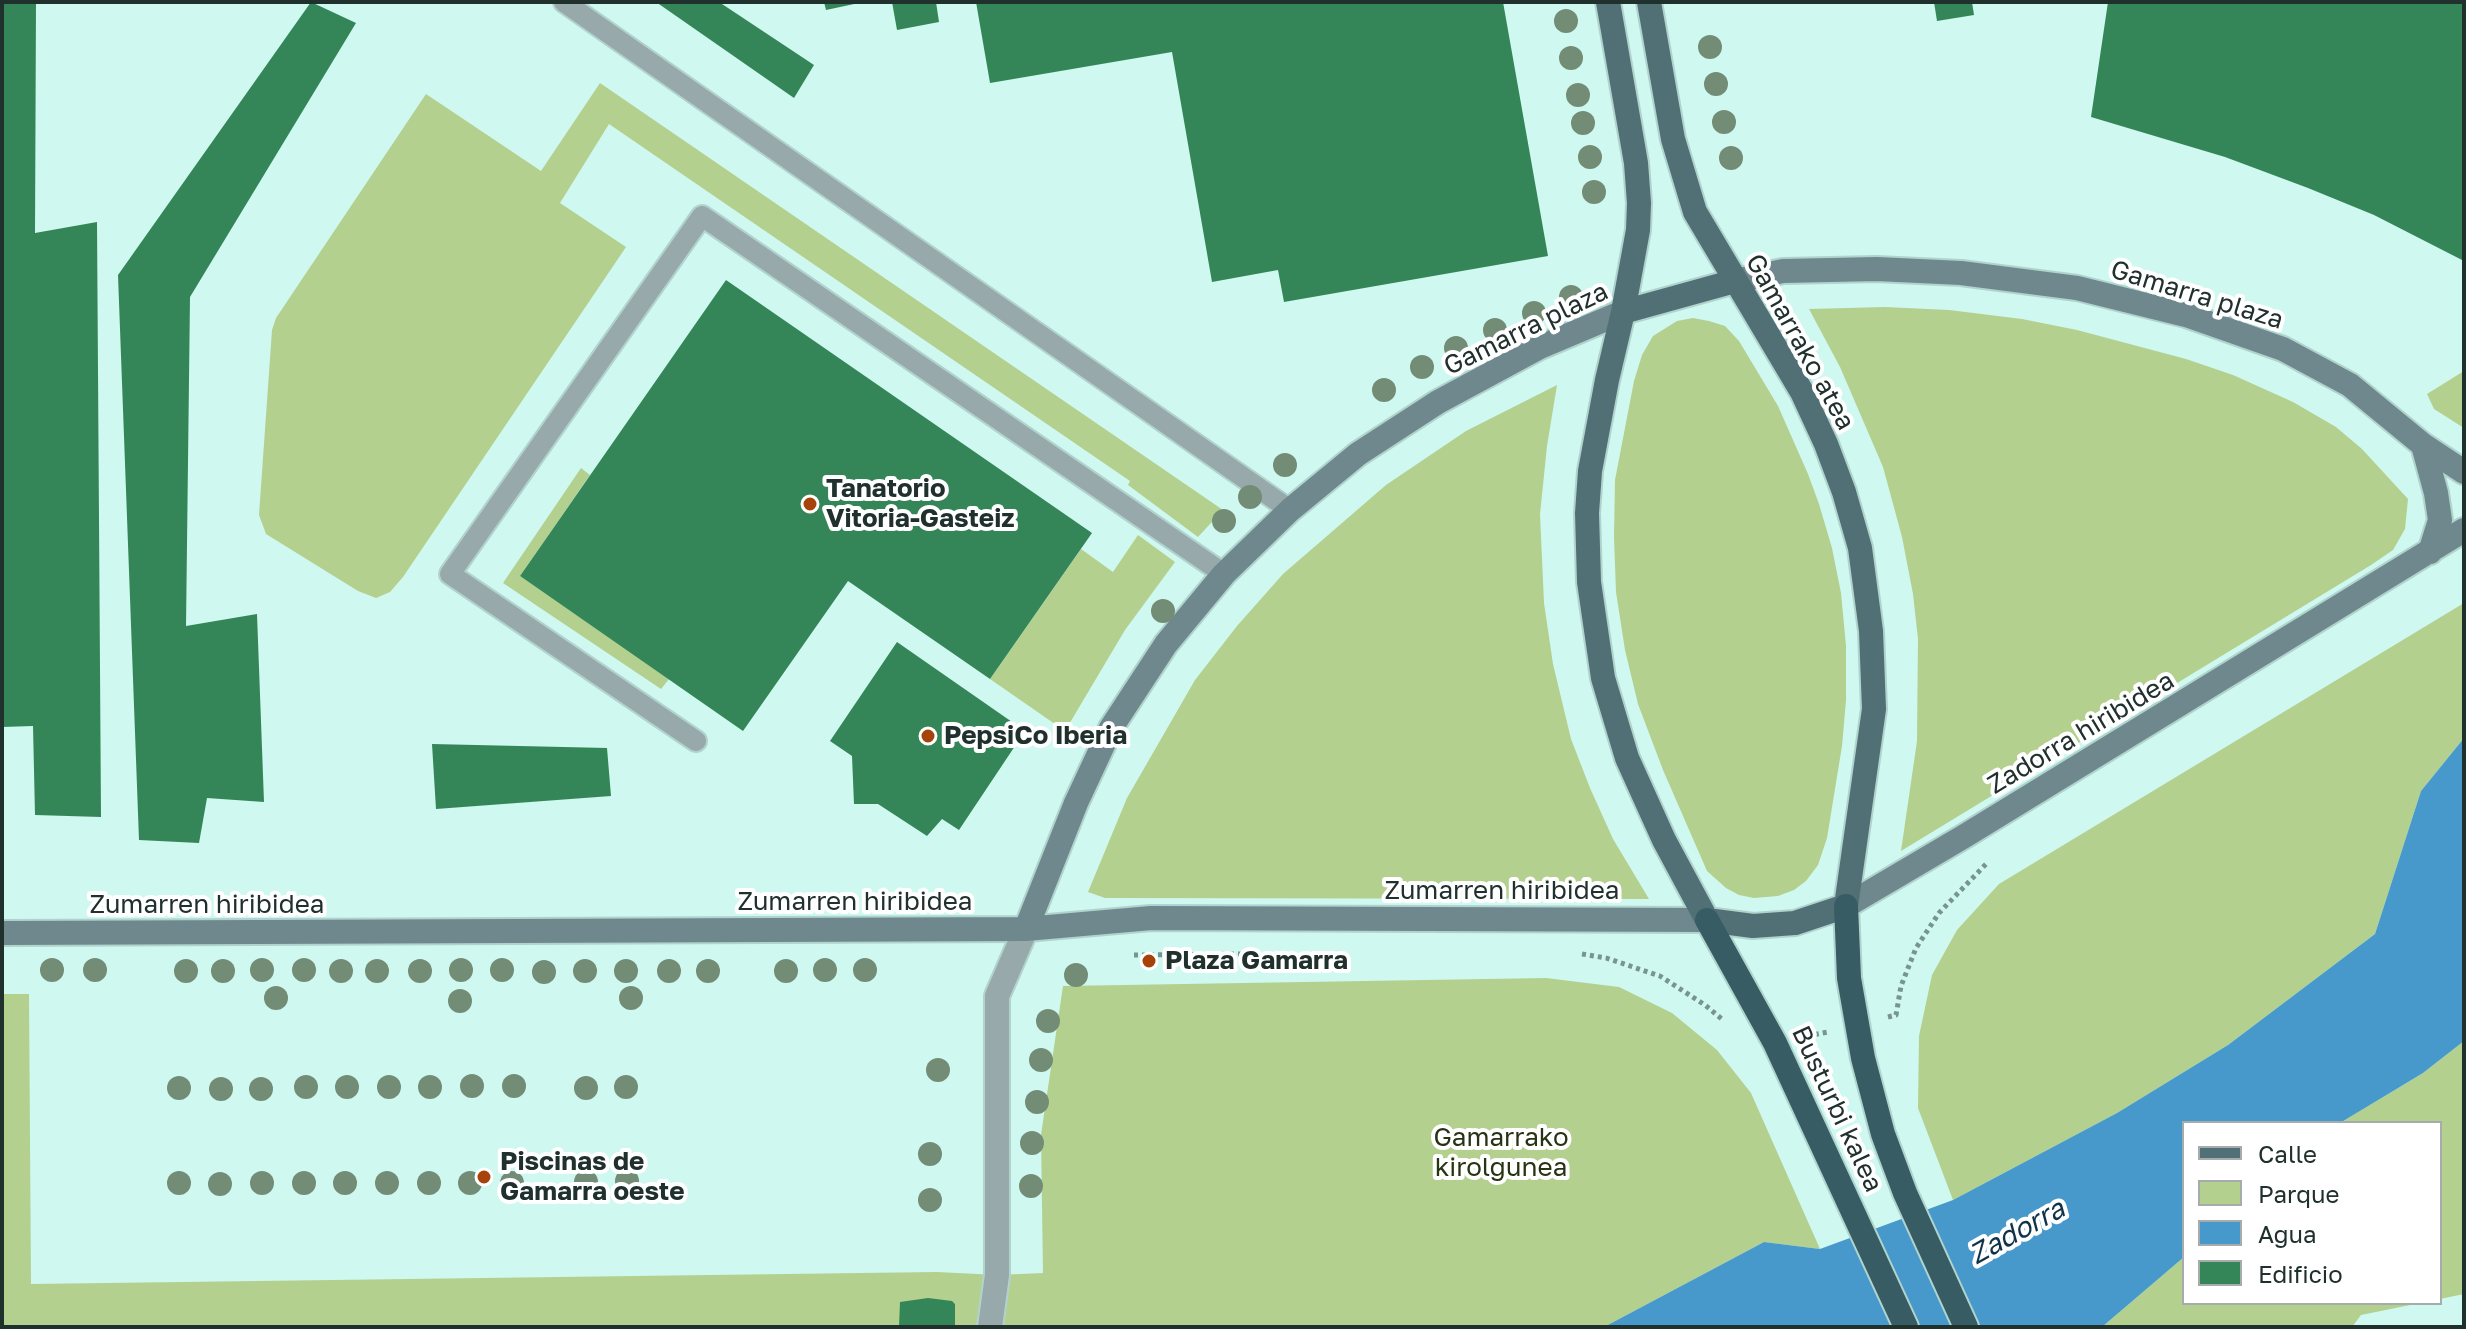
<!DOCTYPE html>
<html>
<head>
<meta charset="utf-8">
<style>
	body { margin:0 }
	#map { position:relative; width:2466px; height:1329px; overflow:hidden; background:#cff8f0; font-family:"Golos Text",sans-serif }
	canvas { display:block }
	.frame { position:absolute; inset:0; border:4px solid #20302d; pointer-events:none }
	.legend { position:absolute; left:2182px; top:1121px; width:260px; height:184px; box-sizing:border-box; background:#fff; border:2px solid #a6acab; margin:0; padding:10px 14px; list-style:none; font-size:24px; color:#20302d }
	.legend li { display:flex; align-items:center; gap:16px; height:40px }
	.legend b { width:40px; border:2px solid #a6acab }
</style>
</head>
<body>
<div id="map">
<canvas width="2466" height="1329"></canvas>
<div class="frame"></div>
<ul class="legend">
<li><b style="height:10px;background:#517076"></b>Calle</li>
<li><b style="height:22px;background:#b3d08e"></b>Parque</li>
<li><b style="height:22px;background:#4899cb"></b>Agua</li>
<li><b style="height:22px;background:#348658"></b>Edificio</li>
</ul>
</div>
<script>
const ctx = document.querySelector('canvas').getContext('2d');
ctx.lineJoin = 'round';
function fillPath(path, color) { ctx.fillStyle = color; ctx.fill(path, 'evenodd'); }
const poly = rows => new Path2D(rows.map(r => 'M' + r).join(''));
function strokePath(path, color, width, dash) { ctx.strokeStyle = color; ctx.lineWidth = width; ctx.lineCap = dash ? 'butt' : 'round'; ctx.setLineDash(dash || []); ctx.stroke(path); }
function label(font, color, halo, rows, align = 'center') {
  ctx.font = font + ' "Golos Text",sans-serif'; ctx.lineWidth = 8; ctx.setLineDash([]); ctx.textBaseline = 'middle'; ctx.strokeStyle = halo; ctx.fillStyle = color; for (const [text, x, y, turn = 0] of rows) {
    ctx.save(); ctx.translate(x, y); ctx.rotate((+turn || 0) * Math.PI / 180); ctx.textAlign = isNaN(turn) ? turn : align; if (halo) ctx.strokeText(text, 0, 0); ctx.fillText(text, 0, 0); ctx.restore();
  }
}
const green = poly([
	[600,83,1223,510,1198,537,1128,485,1130,481,609,124,560,203,626,247,403,577,390,592,376,598,358,591,266,534,259,515,272,330,276,318,426,94,541,171],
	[1885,307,1949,310,2022,319,2077,330,2186,359,2233,375,2293,402,2336,427,2362,449,2408,499,2405,529,2393,550,2371,565,1901,851,1917,741,1918,639,1913,594,1902,537,1883,467,1840,367,1809,309],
	[1693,318,1709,321,1725,326,1739,341,1778,406,1808,474,1819,504,1832,548,1841,593,1846,646,1846,700,1842,746,1827,838,1818,865,1806,881,1794,890,1778,896,1754,898,1739,895,1726,888,1707,871,1663,770,1638,704,1625,650,1616,592,1614,537,1615,480,1634,381,1642,355,1653,336,1677,321],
	[2464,371,2464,428,2434,409,2427,394],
	[1557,385,1547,446,1540,514,1544,603,1553,664,1571,739,1590,788,1613,839,1649,899,1105,898,1088,892,1127,798,1195,680,1237,626,1283,574,1386,485,1466,431],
	[581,468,590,475,520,576,669,679,661,689,503,583],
	[1138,535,1175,562,1125,630,1065,731,990,679,1081,549,1113,572],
	[2464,603,2464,738,2421,791,2375,934,2228,1045,2117,1113,1953,1200,1918,1108,1919,1036,1932,975,1957,930,1999,884],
	[1546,978,1619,987,1672,1013,1717,1050,1751,1093,1820,1249,1764,1242,1604,1327,2,1327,2,994,29,994,31,1284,937,1272,997,1275,1043,1273,1041,1135,1063,986],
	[2464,1041,2464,1294,2440,1299,2440,1123,2340,1123,2423,1073],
	[2184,1257,2184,1303,2420,1303,2361,1315,2352,1327,2102,1327]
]);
const water = poly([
	[2464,738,2464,1041,2423,1073,2340,1123,2184,1123,2184,1257,2102,1327,1604,1327,1764,1242,1820,1249,1953,1200,2117,1113,2228,1045,2375,934,2421,791]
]);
const building = poly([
	[2,2,36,2,35,233,97,222,101,817,35,815,33,726,2,727],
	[311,2,356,23,190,297,186,626,257,614,264,802,207,798,199,843,139,840,118,275],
	[656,2,719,2,814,65,794,98],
	[824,2,859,2,859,3,826,10],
	[892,2,936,2,939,22,897,30],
	[976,2,1503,2,1548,256,1284,302,1278,270,1212,282,1172,52,990,83],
	[1934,2,1972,2,1974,15,1937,21],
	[2108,2,2464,2,2464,261,2374,215,2308,188,2225,157,2091,117],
	[726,280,1092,533,990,679,848,581,743,731,520,576],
	[897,642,1025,731,959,830,942,819,927,836,878,804,854,804,852,756,830,741],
	[432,744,607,748,611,796,436,809],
	[928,1298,952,1301,955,1304,955,1327,899,1327,900,1302]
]);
const path = poly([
	[1582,954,1606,958,1660,976,1705,1005,1723,1020],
	[1134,955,1244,954],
	[1888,1017,1896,1015,1901,986,1916,948,1939,913,1987,863],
	[1807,1036,1828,1032]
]);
const lane = poly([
	[564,2,1290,510],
	[696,741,450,574,702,216,1224,574]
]);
const street = poly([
	[990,1327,997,1275,997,996,1026,929]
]);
const secondary = poly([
	[1735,281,1783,271,1877,269,1961,273,2077,288,2186,315,2283,349,2350,385,2423,445,2464,472],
	[2423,445,2436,493,2440,520,2430,552],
	[1846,906,1963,837,2464,530],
	[1026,929,1076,803,1111,728,1166,644,1224,574,1290,510,1358,454,1438,402,1540,347,1623,312],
	[2,933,1026,929,1151,918,1707,920]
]);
const primary = poly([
	[1608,2,1636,163,1639,203,1638,230,1623,312,1607,380,1590,471,1587,513,1589,582,1603,678,1627,758,1664,840,1707,920,1753,926,1795,923,1846,906,1874,709,1871,631,1860,548,1844,492,1826,444,1802,392,1695,212,1673,139,1649,2],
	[1623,312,1735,281]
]);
const highway = poly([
	[1846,906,1849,978,1863,1058,1883,1134,1905,1193,1966,1327],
	[1707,920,1775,1043,1906,1327]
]);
const trees = [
	[1566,21],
	[1710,47],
	[1571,58],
	[1716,84],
	[1578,95],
	[1724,122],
	[1583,123],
	[1590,157],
	[1731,158],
	[1594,192],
	[1571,297],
	[1534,313],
	[1495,330],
	[1456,348],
	[1422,367],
	[1384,390],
	[1285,465],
	[1250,497],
	[1224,521],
	[1163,611],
	[52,970],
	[95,970],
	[262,970],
	[304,970],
	[461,970],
	[502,970],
	[825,970],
	[865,970],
	[186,971],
	[223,971],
	[341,971],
	[377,971],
	[420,971],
	[585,971],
	[626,971],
	[669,971],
	[708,971],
	[786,971],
	[544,972],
	[1076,975],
	[276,998],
	[631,998],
	[460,1001],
	[1048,1021],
	[1041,1060],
	[938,1070],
	[472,1086],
	[514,1086],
	[306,1087],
	[347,1087],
	[389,1087],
	[430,1087],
	[626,1087],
	[179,1088],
	[586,1088],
	[221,1089],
	[261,1089],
	[1037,1102],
	[1032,1143],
	[930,1154],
	[627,1181],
	[586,1182],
	[179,1183],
	[262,1183],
	[304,1183],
	[345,1183],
	[387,1183],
	[429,1183],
	[470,1183],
	[512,1183],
	[220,1184],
	[1031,1186],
	[930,1200]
];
const markers = [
	[810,504,8,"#a6430a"],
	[928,736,8,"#a6430a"],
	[1149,961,8,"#a6430a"],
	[484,1177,8,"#a6430a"]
];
const streetNames = [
	["Gamarra plaza",2197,295,17],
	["Gamarra plaza",1526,329,-26],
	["Gamarrako atea",1800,342,61],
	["Zadorra hiribidea",2081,733,-31],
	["Zumarren hiribidea",1502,891],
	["Zumarren hiribidea",855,902],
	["Zumarren hiribidea",207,905],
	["Busturbi kalea",1837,1109,65]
];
const poiNames = [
	["Tanatorio",826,489],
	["Vitoria-Gasteiz",826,519],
	["PepsiCo Iberia",944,736],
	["Plaza Gamarra",1165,961],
	["Piscinas de",500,1162],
	["Gamarra oeste",500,1192]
];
const parkNames = [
	["Gamarrako",1501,1138],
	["kirolgunea",1501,1168]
];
const waterNames = [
	["Zadorra",2017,1232,-29]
];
fillPath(green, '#b3d08e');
fillPath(water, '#4899cb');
fillPath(building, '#348658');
strokePath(lane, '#b0d4cd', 24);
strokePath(street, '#b0d4cd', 28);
strokePath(secondary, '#b0d4cd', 28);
strokePath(primary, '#b0d4cd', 28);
strokePath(highway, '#b0d4cd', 28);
strokePath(path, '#78948f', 5, [4, 4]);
strokePath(lane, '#98a9ac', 20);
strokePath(street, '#98a9ac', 24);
strokePath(secondary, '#6f888d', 24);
strokePath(primary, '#517076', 24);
strokePath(highway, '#375c63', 24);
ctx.fillStyle = '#738c76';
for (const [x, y] of trees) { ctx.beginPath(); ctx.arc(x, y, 12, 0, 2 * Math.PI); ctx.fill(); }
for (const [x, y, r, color] of markers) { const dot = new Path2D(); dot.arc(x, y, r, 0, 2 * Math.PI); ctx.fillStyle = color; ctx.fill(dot); strokePath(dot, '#fff', 3); }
label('26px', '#20302d', '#fff', streetNames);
label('bold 26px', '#20302d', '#fff', poiNames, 'left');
label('26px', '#273413', '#fff', parkNames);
label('italic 28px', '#103349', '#fff', waterNames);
</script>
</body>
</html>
